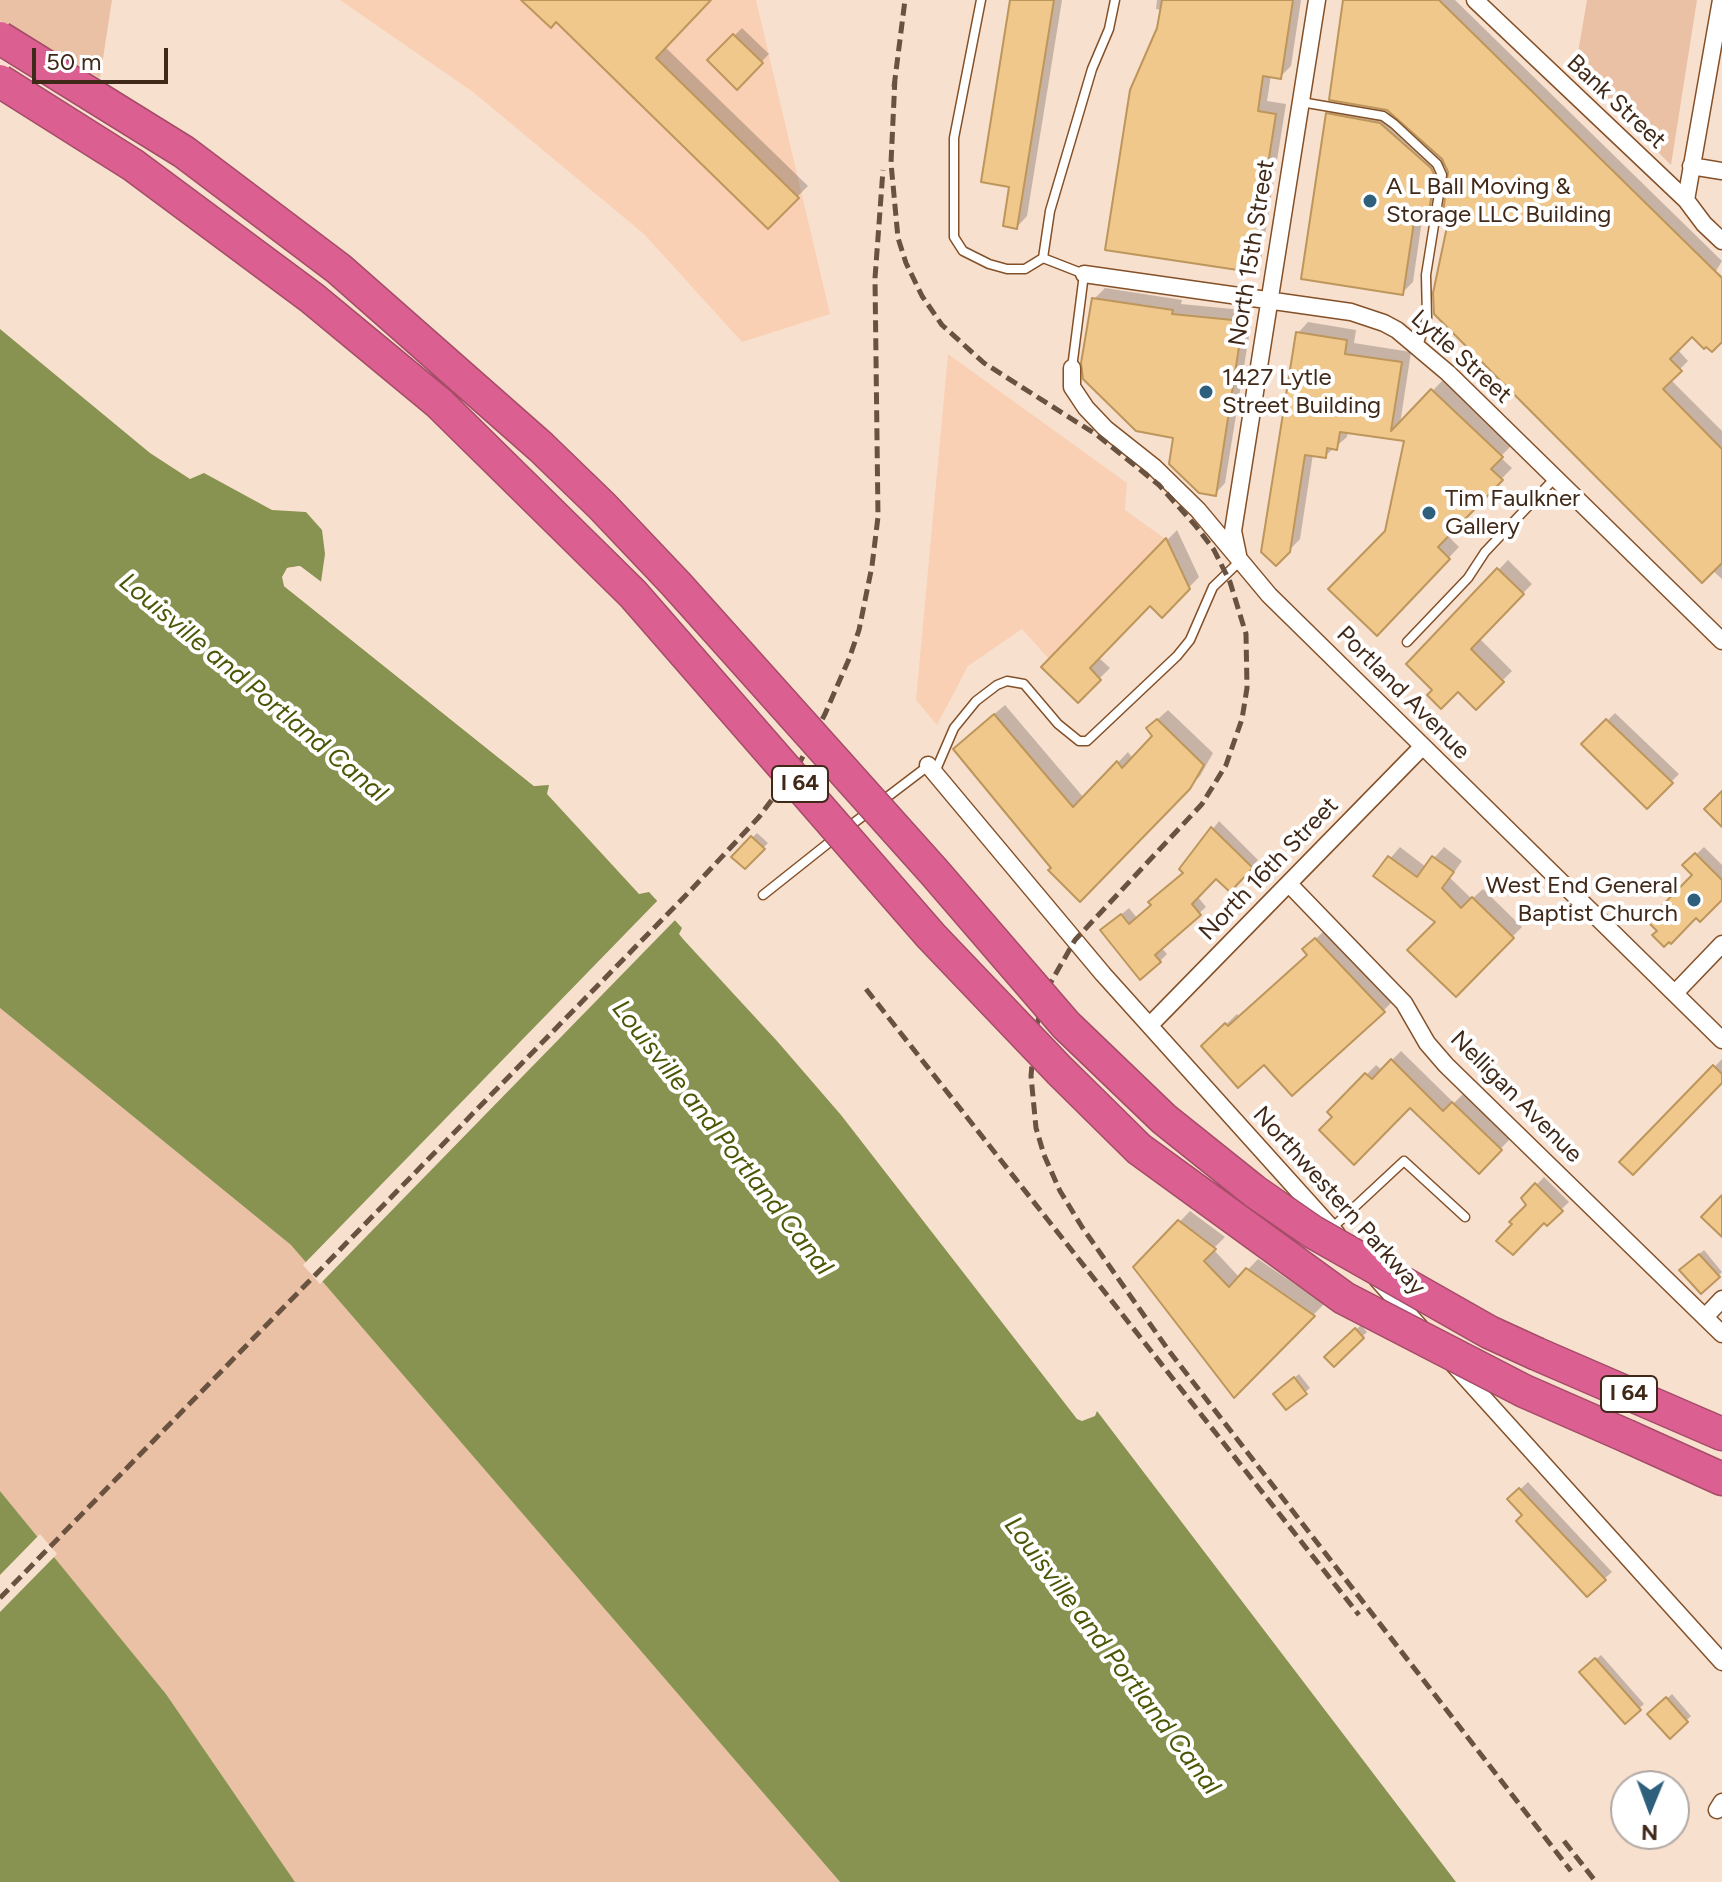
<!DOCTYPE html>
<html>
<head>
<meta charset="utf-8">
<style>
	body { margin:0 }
	#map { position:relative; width:1722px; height:1882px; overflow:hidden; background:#f8e0cf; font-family:Figtree,sans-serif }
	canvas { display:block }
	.north { position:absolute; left:1610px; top:1770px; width:80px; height:80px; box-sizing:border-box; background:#fff; border:2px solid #b3a9a3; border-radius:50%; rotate:181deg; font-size:22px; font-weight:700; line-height:32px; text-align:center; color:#402918 }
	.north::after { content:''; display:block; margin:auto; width:28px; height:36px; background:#2e607d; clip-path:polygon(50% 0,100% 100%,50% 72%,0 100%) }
	.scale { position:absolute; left:32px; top:48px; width:136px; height:36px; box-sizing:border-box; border:4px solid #402918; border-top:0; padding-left:10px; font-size:24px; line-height:28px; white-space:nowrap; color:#402918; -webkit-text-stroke:6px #fff; paint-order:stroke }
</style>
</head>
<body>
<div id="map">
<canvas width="1722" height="1882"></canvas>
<div class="north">N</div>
<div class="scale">50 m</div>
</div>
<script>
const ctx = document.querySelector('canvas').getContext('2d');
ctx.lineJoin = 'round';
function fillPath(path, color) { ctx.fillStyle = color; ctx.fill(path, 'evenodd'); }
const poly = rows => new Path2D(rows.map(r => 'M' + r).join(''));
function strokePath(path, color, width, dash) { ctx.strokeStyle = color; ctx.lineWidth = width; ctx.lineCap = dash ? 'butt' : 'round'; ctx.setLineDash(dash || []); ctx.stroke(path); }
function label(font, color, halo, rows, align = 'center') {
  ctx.font = font + ' Figtree,sans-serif'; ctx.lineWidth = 8; ctx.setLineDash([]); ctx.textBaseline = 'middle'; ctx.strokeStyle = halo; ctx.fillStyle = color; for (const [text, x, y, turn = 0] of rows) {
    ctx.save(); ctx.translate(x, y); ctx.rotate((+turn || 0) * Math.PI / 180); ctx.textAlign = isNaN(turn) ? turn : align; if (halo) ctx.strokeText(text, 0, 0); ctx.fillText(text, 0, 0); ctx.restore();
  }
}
const built = poly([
	[340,0,756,0,830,314,742,342,644,234,473,92],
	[948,354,1127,483,1125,510,1167,540,1049,659,1022,629,968,666,937,725,916,700]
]);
const green = poly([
	[0,0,112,0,100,78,0,21],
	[1587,0,1697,0,1671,165,1575,70],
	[0,1008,291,1245,840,1882,295,1882,166,1694,0,1491]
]);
const water = poly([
	[0,329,150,453,190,479,204,473,272,510,306,512,322,530,325,554,321,582,300,566,287,568,284,586,534,786,549,785,547,794,639,894,649,892,682,928,679,934,683,939,777,1041,841,1115,1077,1419,1082,1421,1095,1416,1097,1411,1456,1882,840,1882,291,1245,0,1008],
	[0,1491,166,1694,295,1882,0,1882]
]);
const pier = poly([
	[300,566,324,584,319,585,299,570,289,572,286,577,288,583,535,782,547,780,545,784,534,786,284,586,282,577,287,568],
	[660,898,678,917,320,1284,303,1265],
	[40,1534,57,1554,0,1612,0,1575]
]);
const shadow = poly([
	[524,0,709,0,664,46,808,186,768,226,557,19],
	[1012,0,1062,0,1027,216,1017,227,1011,185],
	[1157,0,1301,0,1291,66,1280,77,1271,75,1267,101,1286,104,1261,260,1251,270,1159,28,1162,10,1156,9],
	[1346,0,1455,0,1722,261,1716,271,1722,276,1722,344,1692,335,1677,349,1688,361,1670,379,1722,431,1722,579,1712,570,1450,221,1451,176,1445,160,1437,209,1427,220,1422,220,1413,282,1402,293,1328,114,1339,104,1391,113],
	[742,28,769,54,737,87,710,60],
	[1105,288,1182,300,1181,304,1253,311,1225,483,1215,494,1176,436,1094,299],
	[1308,322,1356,330,1354,343,1411,352,1400,424,1443,380,1512,445,1500,457,1512,468,1447,535,1459,547,1377,633,1387,532,1406,439,1348,431,1347,437,1325,456,1313,454,1300,539,1276,564,1298,333],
	[1177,530,1199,577,1162,615,1150,604,1098,657,1110,668,1078,700,1044,667],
	[1508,560,1532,584,1479,638,1512,671,1476,707,1458,689,1435,690,1409,664],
	[1005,705,1084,798,1128,752,1133,759,1155,736,1148,728,1168,710,1213,753,1200,776,1080,900,1053,868,966,738],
	[1615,713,1679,774,1647,806,1584,744],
	[1219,821,1258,860,1230,890,1216,876,1197,896,1206,907,1161,947,1167,954,1160,961,1110,924,1129,908,1137,918,1153,904,1185,872,1182,869],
	[757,833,768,843,745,867,734,856],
	[1400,847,1426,867,1444,847,1462,861,1450,878,1472,899,1483,889,1522,927,1456,994,1438,921,1376,875],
	[1704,847,1722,865,1722,896,1685,865],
	[1326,929,1394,1000,1383,1011,1264,1062,1214,1036,1237,1014,1240,1018,1309,954,1305,949],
	[1401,1051,1454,1103,1463,1094,1510,1139,1479,1171,1410,1105,1335,1117,1330,1112,1376,1065,1382,1070],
	[1722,1059,1722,1081,1622,1162],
	[1544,1177,1569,1202,1547,1223,1524,1198],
	[1190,1211,1225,1237,1213,1249,1240,1278,1258,1259,1324,1304,1234,1395,1136,1267],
	[1704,1250,1722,1272,1701,1292,1686,1266],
	[1361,1325,1367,1332,1334,1364,1327,1357],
	[1299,1374,1310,1388,1305,1392,1280,1390],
	[1528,1482,1612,1572,1587,1594,1510,1499],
	[1601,1655,1644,1704,1625,1721,1582,1672],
	[1672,1694,1691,1716,1670,1736,1650,1714]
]);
const building = poly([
	[521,0,711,0,656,58,799,198,768,229,556,22,551,28,521,0],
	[1010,0,1054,0,1017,229,1003,226,1009,187,981,182,1010,0],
	[1162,0,1293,0,1281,79,1263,76,1258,111,1276,114,1251,272,1105,250,1130,90,1157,28,1162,0],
	[1343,0,1439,0,1722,278,1722,342,1712,352,1706,347,1704,349,1692,337,1670,359,1682,371,1663,389,1722,449,1722,563,1702,583,1434,314,1433,293,1448,222,1442,222,1448,172,1442,159,1387,110,1329,100,1343,0],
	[733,34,763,63,737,90,707,60,733,34],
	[1326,113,1380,123,1431,168,1435,176,1427,222,1414,222,1403,295,1301,279,1326,113],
	[1092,298,1173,310,1172,314,1243,321,1216,496,1199,493,1169,464,1173,438,1136,431,1083,379,1081,363,1092,298],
	[1296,332,1347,340,1345,354,1402,362,1391,431,1431,389,1503,457,1491,469,1503,480,1438,547,1450,559,1377,636,1328,589,1385,531,1404,441,1340,432,1337,450,1327,448,1326,458,1305,455,1290,552,1276,566,1261,552,1296,332],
	[1166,538,1190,589,1162,618,1150,606,1090,668,1101,680,1078,703,1041,667,1166,538],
	[1497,568,1524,594,1471,649,1504,682,1476,710,1458,692,1441,709,1427,695,1432,690,1406,664,1497,568],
	[994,714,1073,807,1117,761,1122,768,1152,736,1146,728,1157,719,1204,765,1190,789,1080,902,1048,870,1051,868,953,749,994,714],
	[1606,719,1673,783,1647,809,1581,744,1606,719],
	[1722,791,1722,827,1704,809,1722,791],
	[1211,827,1253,868,1230,892,1216,879,1192,904,1201,915,1155,955,1161,962,1140,980,1100,930,1121,914,1129,924,1151,905,1148,902,1183,873,1179,869,1211,827],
	[751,836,765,849,745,869,731,857,751,836],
	[1695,853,1722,880,1722,900,1700,922,1696,918,1671,944,1669,942,1664,947,1652,935,1657,931,1647,921,1692,875,1682,865,1695,853],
	[1388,856,1417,877,1432,856,1454,872,1442,888,1461,908,1472,897,1514,938,1456,997,1407,950,1435,922,1373,876,1388,856],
	[1315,938,1385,1012,1292,1096,1264,1065,1238,1088,1201,1046,1225,1023,1228,1026,1307,955,1302,949,1315,938],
	[1391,1059,1443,1111,1452,1102,1502,1150,1479,1174,1410,1108,1354,1165,1319,1130,1332,1117,1327,1112,1365,1073,1372,1079,1391,1059],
	[1713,1065,1722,1074,1722,1083,1633,1175,1619,1162,1713,1065],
	[1535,1183,1563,1211,1547,1226,1544,1223,1513,1255,1496,1241,1512,1224,1509,1222,1526,1205,1521,1198,1535,1183],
	[1722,1195,1722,1237,1701,1217,1722,1195],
	[1178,1220,1216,1249,1204,1261,1229,1287,1246,1268,1315,1316,1234,1398,1133,1267,1178,1220],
	[1699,1254,1720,1277,1701,1294,1679,1270,1699,1254],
	[1355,1328,1364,1338,1334,1367,1324,1357,1355,1328],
	[1294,1377,1307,1394,1286,1410,1273,1394,1294,1377],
	[1519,1488,1606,1580,1587,1597,1516,1521,1522,1515,1507,1499,1519,1488],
	[1595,1658,1641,1710,1625,1724,1579,1672,1595,1658],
	[1666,1697,1688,1722,1670,1739,1647,1714,1666,1697]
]);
const lane = poly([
	[981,0,954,138,954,237,963,251,989,264,1007,269,1025,269,1043,258],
	[1301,102,1383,116,1394,124,1437,164,1442,175,1426,275,1427,318,1418,346],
	[1072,368,1084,274,1043,258,1050,211,1092,69,1109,29,1115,0],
	[1407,642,1468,578,1485,552,1555,478],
	[935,772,954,728,976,701,997,685,1007,681,1024,684,1058,724,1079,741,1087,741,1177,656,1190,640,1213,587,1240,561],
	[882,801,928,766],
	[847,828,871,810],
	[763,895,836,837],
	[1332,1228,1404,1161,1465,1217]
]);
const street = poly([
	[1475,0,1686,200,1704,224,1722,241],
	[1691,166,1722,171],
	[1686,200,1721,0],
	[1084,274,1351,312,1384,323,1397,330,1448,373,1722,641],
	[1072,368,1072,387,1086,408,1106,429,1154,467,1198,510,1269,595,1722,1040],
	[1238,555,1233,531,1317,0],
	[928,765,1103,974,1337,1234],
	[1289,884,1404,1003,1427,1043,1446,1065,1722,1334],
	[1675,993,1722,944],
	[1150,1025,1423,746],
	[1377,1279,1420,1327],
	[1705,1317,1722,1299],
	[1454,1365,1722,1662],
	[1717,1810,1722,1802]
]);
const highway = poly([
	[1537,1354,1722,1434],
	[1629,1437,1722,1479]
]);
const rail = poly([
	[895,78,891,163,898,238,906,263,922,296,942,325,984,363,1097,435,1159,485,1195,525,1214,550,1230,582,1246,634,1247,688,1242,719,1226,765,1202,804,1075,940,1047,989,1035,1031,1031,1076,1036,1128,1044,1155,1060,1191,1082,1227,1169,1351,1571,1871],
	[894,87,905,0],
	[866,989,1359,1615],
	[0,1598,691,890,759,817,800,762,825,714,849,659,859,630,872,566,878,517,875,278,883,170],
	[1564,1841,1596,1882]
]);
const highwayBridge = poly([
	[0,38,184,152,339,269,541,447,602,506,676,584,935,873,1066,1025,1164,1119,1254,1191,1313,1232,1489,1332,1537,1354],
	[0,81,133,165,312,298,439,403,633,594,931,936,1059,1070,1139,1149,1344,1298,1524,1391,1629,1437]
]);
const markers = [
	[1370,201,8,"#2e607d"],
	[1206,392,8,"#2e607d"],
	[1429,513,8,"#2e607d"],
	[1694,900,8,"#2e607d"]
];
const shields = [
	[800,784,56],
	[1629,1394,56]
];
const shieldNames = [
	["I 64",800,784],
	["I 64",1629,1394]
];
const streetNames = [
	["Bank Street",1616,102,43],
	["North 15th Street",1252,253,-81],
	["Lytle Street",1461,357,42],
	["Portland Avenue",1403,693,45],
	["North 16th Street",1269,869,-46],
	["Nelligan Avenue",1516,1097,45],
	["Northwestern Parkway",1339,1201,48]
];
const poiNames = [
	["A L Ball Moving &",1386,187],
	["Storage LLC Building",1386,215],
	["1427 Lytle",1222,378],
	["Street Building",1222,406],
	["Tim Faulkner",1445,499],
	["Gallery",1445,527],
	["West End General",1678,886,"right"],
	["Baptist Church",1678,914,"right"]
];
const waterNames = [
	["Louisville and Portland Canal",253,688,40],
	["Louisville and Portland Canal",722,1138,52],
	["Louisville and Portland Canal",1112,1656,53]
];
fillPath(built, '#f9d0b4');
fillPath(green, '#eac1a4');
fillPath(water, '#889351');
fillPath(pier, '#f8e0cf');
fillPath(shadow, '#0003');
fillPath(building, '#f0c88c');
strokePath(building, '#bd965c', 2);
strokePath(lane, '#845027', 11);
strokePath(street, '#845027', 19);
strokePath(highway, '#a54c67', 35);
strokePath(lane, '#fff', 8);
strokePath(street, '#fff', 16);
strokePath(highway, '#dc5f92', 32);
strokePath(rail, '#6a5241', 5, [12, 6]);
strokePath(highwayBridge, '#a54c67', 35, []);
strokePath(highwayBridge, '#dc5f92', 32);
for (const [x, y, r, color] of markers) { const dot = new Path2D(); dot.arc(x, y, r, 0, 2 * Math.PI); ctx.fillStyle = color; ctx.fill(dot); strokePath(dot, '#fff', 3); }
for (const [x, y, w] of shields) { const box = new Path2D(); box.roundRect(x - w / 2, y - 18, w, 36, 6); ctx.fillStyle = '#fff'; ctx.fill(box); strokePath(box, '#402918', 2); }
label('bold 22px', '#402918', null, shieldNames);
label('24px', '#402918', '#fff', streetNames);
label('24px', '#402918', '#fff', poiNames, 'left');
label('italic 26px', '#4c5605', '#fff', waterNames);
</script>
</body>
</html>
